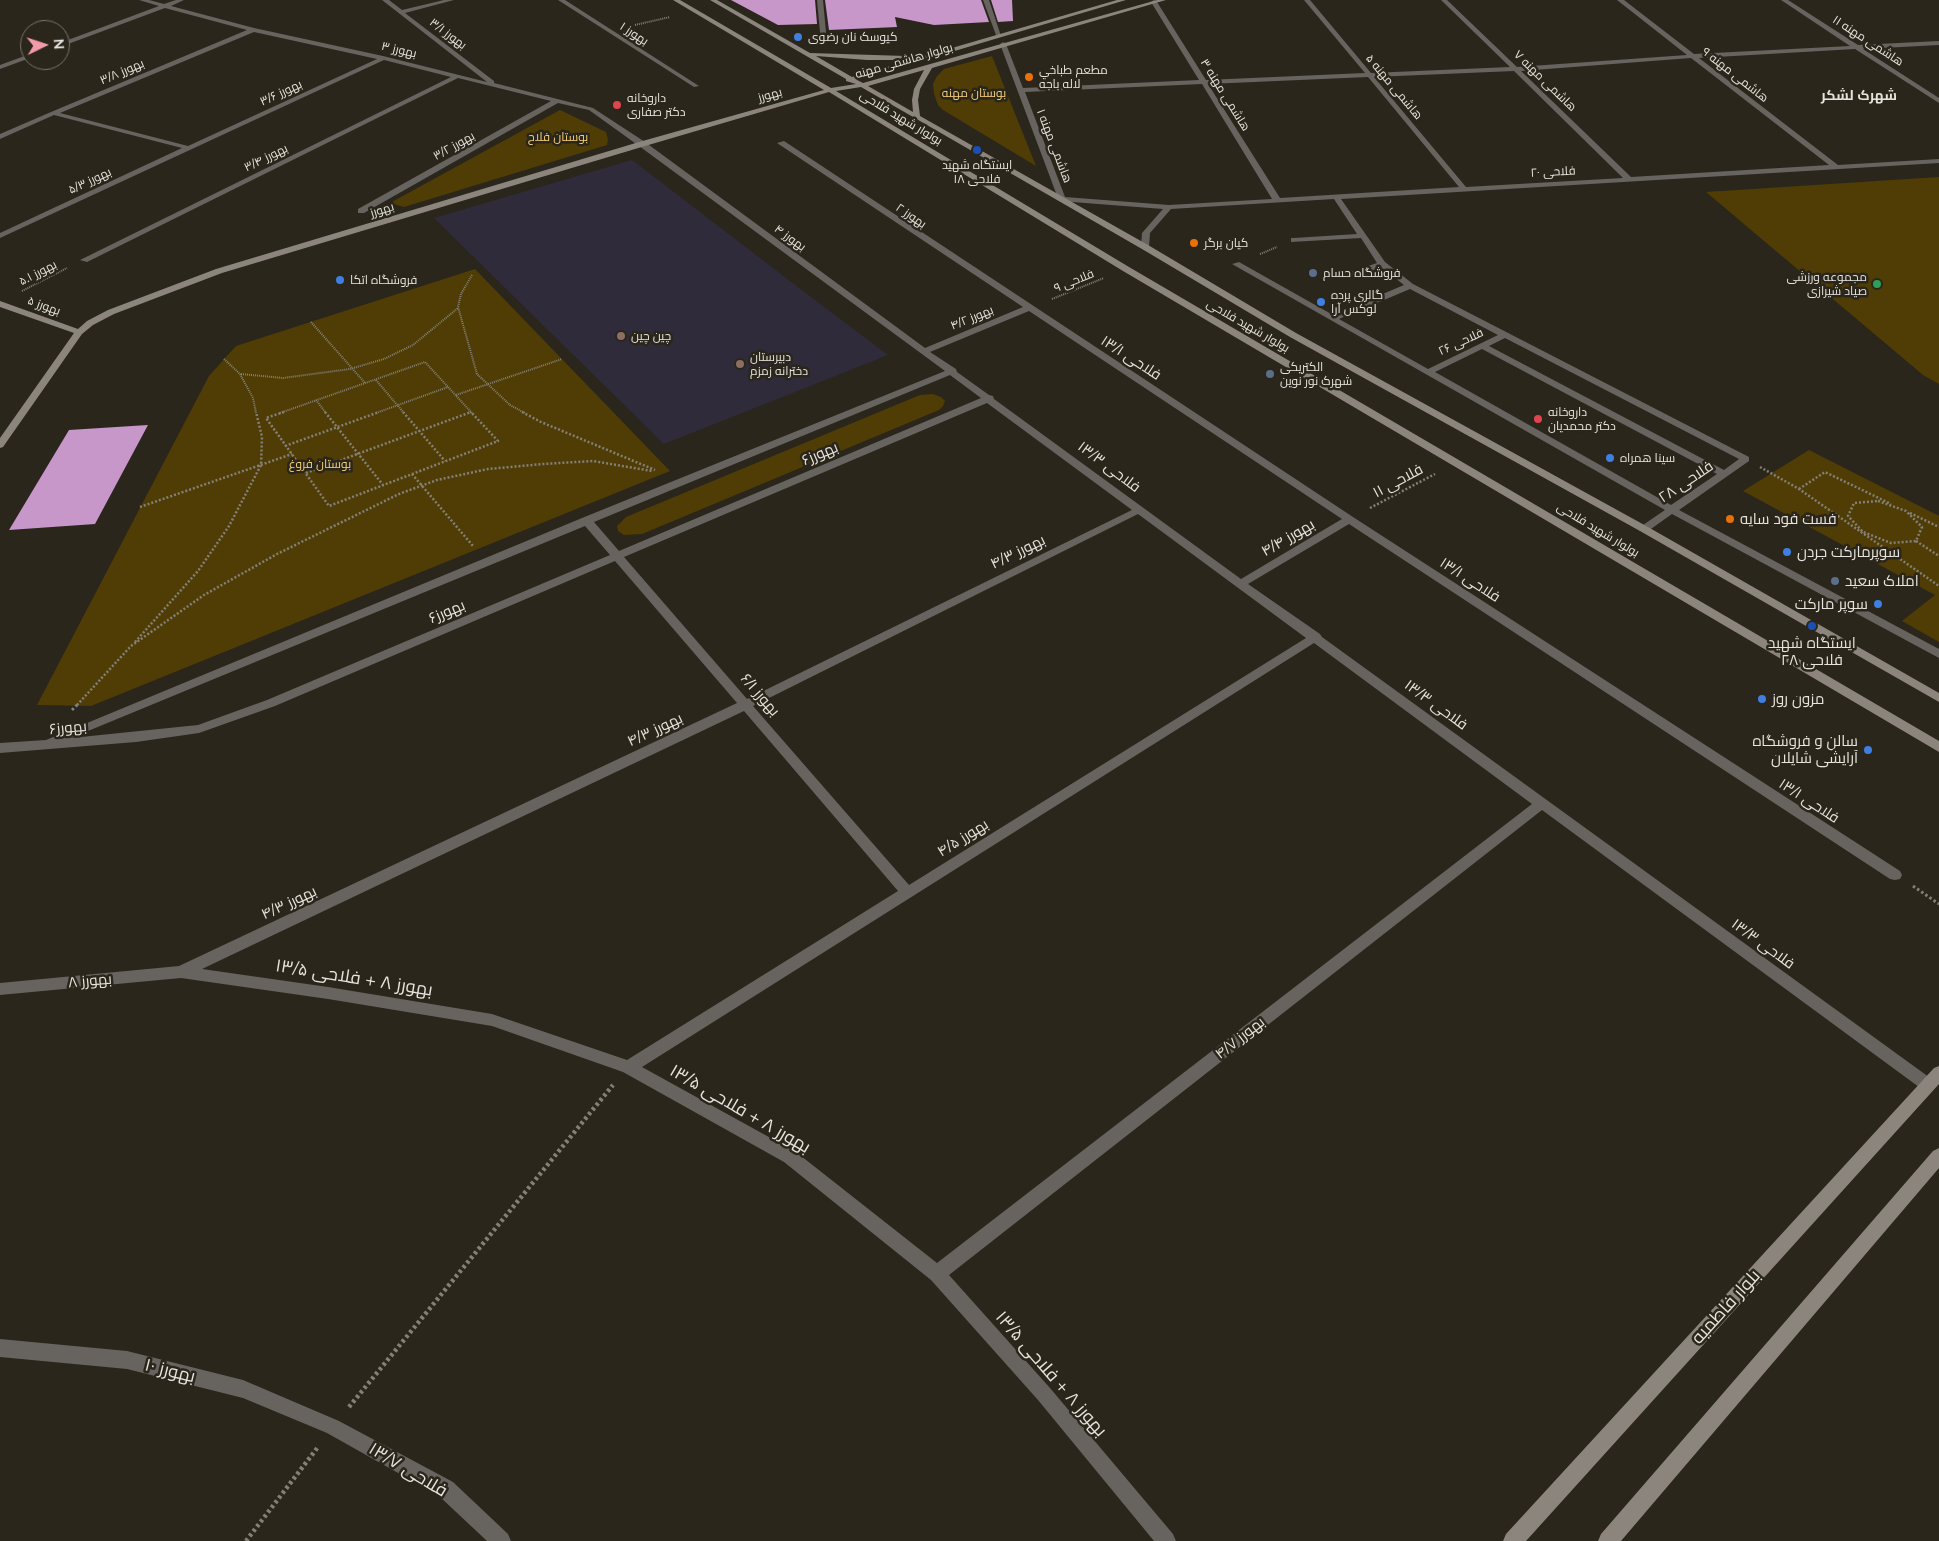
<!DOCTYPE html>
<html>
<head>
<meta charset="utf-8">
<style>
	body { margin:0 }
	#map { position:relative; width:1939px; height:1541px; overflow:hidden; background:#2a261c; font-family:Mulish,sans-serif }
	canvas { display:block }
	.north { position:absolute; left:20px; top:20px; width:50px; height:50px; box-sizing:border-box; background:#2a261c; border:1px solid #757269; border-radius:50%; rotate:86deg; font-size:14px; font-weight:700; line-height:20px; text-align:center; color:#e6e4dd }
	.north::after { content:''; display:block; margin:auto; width:18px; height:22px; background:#f39aa9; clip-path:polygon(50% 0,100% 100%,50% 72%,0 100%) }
</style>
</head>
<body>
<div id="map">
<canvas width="1939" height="1541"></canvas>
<div class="north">N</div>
</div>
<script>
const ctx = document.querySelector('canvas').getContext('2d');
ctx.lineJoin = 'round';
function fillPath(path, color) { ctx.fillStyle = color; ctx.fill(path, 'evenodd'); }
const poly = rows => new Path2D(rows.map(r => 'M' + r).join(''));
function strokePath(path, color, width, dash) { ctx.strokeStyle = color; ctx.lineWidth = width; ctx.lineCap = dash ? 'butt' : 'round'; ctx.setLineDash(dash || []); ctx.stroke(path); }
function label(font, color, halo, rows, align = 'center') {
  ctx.font = font + ' Mulish,Cairo,sans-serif'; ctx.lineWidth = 5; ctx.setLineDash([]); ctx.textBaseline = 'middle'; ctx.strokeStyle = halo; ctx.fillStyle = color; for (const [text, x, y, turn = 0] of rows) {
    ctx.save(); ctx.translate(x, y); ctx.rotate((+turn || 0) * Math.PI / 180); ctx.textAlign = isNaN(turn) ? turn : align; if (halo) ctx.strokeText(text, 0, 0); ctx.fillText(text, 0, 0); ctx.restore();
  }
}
const education = poly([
	[632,160,807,294,888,355,664,444,434,218]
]);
const green = poly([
	[992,56,1036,166,943,110,938,105,934,94,933,84,937,76,944,69],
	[560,110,606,132,608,140,607,145,404,207,390,203],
	[1939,177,1939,384,1923,375,1706,192],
	[475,269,670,471,91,706,37,705,209,376,236,346],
	[933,394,941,397,945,401,943,406,939,410,642,534,624,535,618,531,617,526,626,517,920,395],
	[1809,450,1939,516,1939,642,1902,621,1935,595,1743,491]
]);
const building = poly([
	[731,0,815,0,817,24,778,25],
	[825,0,981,0,989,22,934,25,895,17,897,27,829,30],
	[991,0,1012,0,1013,21,998,22],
	[148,425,95,524,9,530,69,430]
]);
const pathFar3 = poly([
	[635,25,670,17],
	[1260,254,1277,247],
	[472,275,461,294,458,307,477,374,510,405,525,413],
	[22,291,67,268],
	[1052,299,1104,278],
	[311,322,365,383],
	[224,359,240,374,253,398,256,413],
	[241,374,283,378,350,369,384,359,413,345,458,308],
	[376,380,404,413],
	[456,395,562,359],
	[316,400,326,413],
	[280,413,425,362,472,413],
	[376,413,448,387],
	[468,413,471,412]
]);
const pathFar2 = poly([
	[284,412,266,418,329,506,498,441,471,412],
	[325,412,383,485],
	[403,412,445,461],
	[522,412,541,422,655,470],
	[285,446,379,412],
	[1760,467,1799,489,1939,586],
	[306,473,471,412],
	[412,474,473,546],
	[1799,489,1825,472,1891,504],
	[1878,501,1906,511,1922,527,1916,541,1891,543,1863,532,1848,516,1854,503,1878,501],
	[140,507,292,454],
	[1370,508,1435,474],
	[1910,513,1939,527],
	[1916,541,1939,556],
	[135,642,198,571,229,526,261,465,262,437,256,412],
	[77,705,131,646,204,595,277,554,399,494,437,480,488,469,543,464,593,461,652,471]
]);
const pathFar1 = poly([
	[72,710,78,704],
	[1913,886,1939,904]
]);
const path = poly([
	[349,1407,613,1085],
	[246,1541,318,1447]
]);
const street = poly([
	[139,0,149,0,164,4,176,0,184,0,171,6,254,28,383,56,487,82,382,0,389,0,402,10,444,0,454,0,405,13,494,81,494,83,593,108,645,142,925,348,1023,307,777,143,784,141,1353,517,1900,871,1902,875,1900,879,1895,880,1890,879,1349,524,1248,584,1320,634,1322,637,1933,1080,1936,1085,1933,1090,1928,1092,1923,1090,1542,810,949,1275,1050,1388,1173,1534,1176,1541,1154,1541,1038,1400,931,1280,784,1162,623,1072,492,1026,328,999,181,978,0,995,0,983,179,966,737,703,615,561,275,706,199,733,136,742,0,753,0,743,46,740,582,518,945,371,639,146,589,110,558,103,364,213,358,213,358,209,551,101,458,78,87,262,80,260,451,77,384,60,0,238,0,233,182,148,54,115,0,139,0,134,51,112,247,30,165,8,60,47,60,43,159,6,139,0],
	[254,32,377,59,188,146,60,113,254,32],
	[1029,311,1342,519,1241,579,994,399,993,396,989,395,957,372,956,369,930,352,1029,311],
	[950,375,981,398,619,551,594,522,950,375],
	[987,403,1132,510,747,699,624,557,987,403],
	[1138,514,1306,638,909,885,753,706,1138,514],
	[585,526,610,555,267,700,198,725,71,738,585,526],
	[1314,643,1532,804,937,1263,796,1152,642,1067,1314,643],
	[744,711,898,891,627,1060,492,1014,328,987,202,969,744,711],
	[558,0,565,0,699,86,694,87,558,0],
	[817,0,823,0,827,43,824,45,821,43,817,0],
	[983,0,989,0,1001,36,996,35,983,0],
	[1154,0,1157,2,1206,80,1365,73,1304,0,1310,0,1371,73,1510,67,1441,0,1447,0,1517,67,1687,55,1617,0,1624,0,1694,54,1850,46,1781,0,1788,0,1858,45,1939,41,1939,45,1863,49,1939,98,1939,103,1855,49,1699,58,1838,165,1939,159,1939,163,1341,199,1385,262,1413,284,1749,457,1749,461,1679,510,1939,649,1939,658,1672,514,1648,531,1640,531,1639,529,1640,527,1665,510,1232,264,1239,262,1333,315,1404,285,1381,267,1357,276,1351,276,1351,272,1377,263,1361,238,1291,242,1291,238,1294,238,1357,234,1334,199,1171,209,1150,233,1149,247,1145,249,1141,247,1142,233,1163,209,1059,201,1000,44,1003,42,1006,44,1023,88,1199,80,1151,2,1154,0],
	[1691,58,1829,165,1631,177,1521,71,1691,58],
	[1514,71,1623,178,1466,187,1374,77,1514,71],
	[1368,77,1459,187,1280,198,1208,84,1368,77],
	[1202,84,1272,199,1169,205,1065,197,1025,92,1202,84],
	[1410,289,1498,335,1428,369,1339,319,1410,289],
	[1505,338,1739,459,1724,470,1489,346,1505,338],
	[1482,349,1717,474,1671,505,1435,372,1482,349],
	[30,54,30,58,0,69,0,65,30,54],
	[0,1339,127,1351,243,1380,339,1421,453,1482,508,1534,511,1541,487,1541,439,1496,327,1433,243,1398,127,1369,0,1357,0,1339]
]);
const secondary = poly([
	[673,0,680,0,831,88,856,84,846,81,846,79,710,0,717,0,810,53,906,56,909,58,906,60,867,60,816,56,852,77,1117,0,1126,0,857,80,863,83,1157,0,1166,0,932,68,920,89,918,100,920,116,1148,245,1296,333,1648,527,1939,693,1939,702,1640,531,1290,337,1142,249,861,87,836,91,1129,267,1939,741,1939,752,1123,271,829,92,645,146,222,273,114,314,93,325,82,334,3,447,0,448,0,438,74,333,0,307,0,301,78,329,87,321,108,310,216,269,639,142,824,90,673,0],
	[924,70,914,89,912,100,913,112,868,86,924,70],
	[1939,1066,1939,1084,1526,1541,1503,1541,1506,1534,1934,1068,1939,1066],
	[1939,1148,1939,1168,1621,1541,1598,1541,1601,1534,1933,1151,1939,1148]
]);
const markers = [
	[798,37,5,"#3f7fe0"],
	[1029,77,5,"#e8710a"],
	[617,105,5,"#e0444e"],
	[977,150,5,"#1a4fb4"],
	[1194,243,5,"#e8710a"],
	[1313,273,5,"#5c6f8a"],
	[340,280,5,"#3f7fe0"],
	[1877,284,5,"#2e9e5b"],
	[1321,302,5,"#3f7fe0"],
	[621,336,5,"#8d6e63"],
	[740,364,5,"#8d6e63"],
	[1270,374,5,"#5c6f8a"],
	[1538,419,5,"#e0444e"],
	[1610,458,5,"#3f7fe0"],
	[1730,519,5,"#e8710a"],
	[1787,552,5,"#3f7fe0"],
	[1835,581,5,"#5c6f8a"],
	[1878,604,5,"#3f7fe0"],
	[1812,626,5,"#1a4fb4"],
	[1762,699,5,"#3f7fe0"],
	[1868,750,5,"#3f7fe0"]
];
const farStreetnames = [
	["بهورز ۳/۱",448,34,37],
	["بهورز ۱",634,34,33],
	["هاشمی مهنه ۱۱",1868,41,33],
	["بهورز ۳",399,50,13],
	["بولوار هاشمی مهنه",904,61,-16],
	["بهورز ۳/۸",122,72,-23],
	["هاشمی مهنه ۹",1735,75,38],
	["هاشمی مهنه ۷",1545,81,44],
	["هاشمی مهنه ۵",1394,87,50],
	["بهورز ۳/۶",281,93,-25],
	["بهورز",770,95,-16],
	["هاشمی مهنه ۳",1225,95,58],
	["بولوار شهید فلاحی",901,118,31],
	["بهورز ۳/۲",454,146,-29],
	["هاشمی مهنه ۱",1054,146,69],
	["بهورز ۳/۴",266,158,-26],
	["فلاحی ۲۰",1553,172,-3],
	["بهورز ۵/۳",90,181,-25],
	["بهورز",382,210,-17],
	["بهورز ۲",911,216,34],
	["بهورز ۴",790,238,36],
	["بهورز ۵.۱",38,273,-27],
	["فلاحی ۹",1074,281,-22],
	["بهورز ۵",44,306,20],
	["بهورز ۴/۲",972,318,-22],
	["بولوار شهید فلاحی",1248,326,30],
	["فلاحی ۲۶",1461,342,-25],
	["بولوار شهید فلاحی",1598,530,31]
];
const farPoinames = [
	["کیوسک نان رضوی",808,37],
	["مطعم طباخي",1039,70],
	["لاله باجه",1039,84],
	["داروخانه",627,98],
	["دکتر صفاری",627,112],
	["ایستگاه شهید",977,165,"center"],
	["فلاحی ۱۸",977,179,"center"],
	["کیان برگر",1204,243],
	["فروشگاه حسام",1323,273],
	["مجموعه ورزشی",1867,277,"right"],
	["صیاد شیرازی",1867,291,"right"],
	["فروشگاه اتکا",350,280],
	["گالری پرده",1331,295],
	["لوکس آرا",1331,309],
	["چین چین",631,336],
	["دبیرستان",750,357],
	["دخترانه زمزم",750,371],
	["الکتریکی",1280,367],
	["شهرک نور نوین",1280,381],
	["داروخانه",1548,412],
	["دکتر محمدیان",1548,426],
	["سینا همراه",1620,458]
];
const farParknames = [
	["بوستان مهنه",974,93],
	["بوستان فلاح",558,137],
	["بوستان فروغ",320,464]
];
const farNeighbourhoodnames = [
	["شهرک لشکر",1859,96]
];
const streetNames = [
	["فلاحی ۱۳/۱",1131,358,33],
	["بهورز۶",820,454,-23],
	["فلاحی ۱۳/۳",1109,467,37],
	["فلاحی ۱۱",1398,481,-28],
	["فلاحی ۲۸",1686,482,-34],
	["بهورز ۴/۴",1288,538,-30],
	["بهورز ۴/۳",1018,552,-26],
	["فلاحی ۱۳/۱",1470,580,33],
	["بهورز۶",447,612,-23],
	["بهورز ۶/۱",760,695,49],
	["فلاحی ۱۳/۳",1436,705,36],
	["بهورز۶",68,728,-5],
	["بهورز ۴/۳",655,730,-25],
	["فلاحی ۱۳/۱",1809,801,33],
	["بهورز ۴/۵",963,838,-32],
	["بهورز ۴/۳",289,903,-25],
	["فلاحی ۱۳/۳",1763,944,36],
	["بهورز ۸",90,981,-5],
	["بهورز ۴/۷",1240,1038,-38]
];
const poiNames = [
	["فست فود سایه",1740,519],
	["سوپرمارکت جردن",1797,552],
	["املاک سعید",1845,581],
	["سوپر مارکت",1868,604,"right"],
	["ایستگاه شهید",1812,643,"center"],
	["فلاحی ۲۸",1812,660,"center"],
	["مزون روز",1772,699],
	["سالن و فروشگاه",1858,741,"right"],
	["آرایشی شایلان",1858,758,"right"]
];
const nearStreetnames = [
	["بهورز ۸ + فلاحی ۱۳/۵",354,978,9],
	["بهورز ۸ + فلاحی ۱۳/۵",740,1109,30],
	["بلوار فاطمیه",1726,1307,-48],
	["بهورز ۱۰",170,1371,14],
	["بهورز ۸ + فلاحی ۱۳/۵",1051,1374,49],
	["فلاحی ۱۳/۷",408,1470,31]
];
fillPath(education, '#2f2b3b');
fillPath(green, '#503d05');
fillPath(building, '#c797ca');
strokePath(pathFar3, '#848078', 2, [1, 1]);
strokePath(pathFar2, '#848078', 2.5, [2, 2]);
strokePath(pathFar1, '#848078', 3, [2.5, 2.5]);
strokePath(path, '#848078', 4.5, [3, 3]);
fillPath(street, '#67635f');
fillPath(secondary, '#8c857e');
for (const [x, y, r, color] of markers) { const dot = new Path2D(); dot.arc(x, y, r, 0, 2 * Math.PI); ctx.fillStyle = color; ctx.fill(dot); strokePath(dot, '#2a261c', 2); }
label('12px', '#e6e4dd', '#2a261c', farStreetnames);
label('12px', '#e6e4dd', '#2a261c', farPoinames, 'left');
label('12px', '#f6d074', '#2a261c', farParknames);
label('bold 14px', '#e6e4dd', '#2a261c', farNeighbourhoodnames);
label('15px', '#e6e4dd', '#2a261c', streetNames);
label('15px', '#e6e4dd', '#2a261c', poiNames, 'left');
label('18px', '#e6e4dd', '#2a261c', nearStreetnames);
</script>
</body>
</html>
